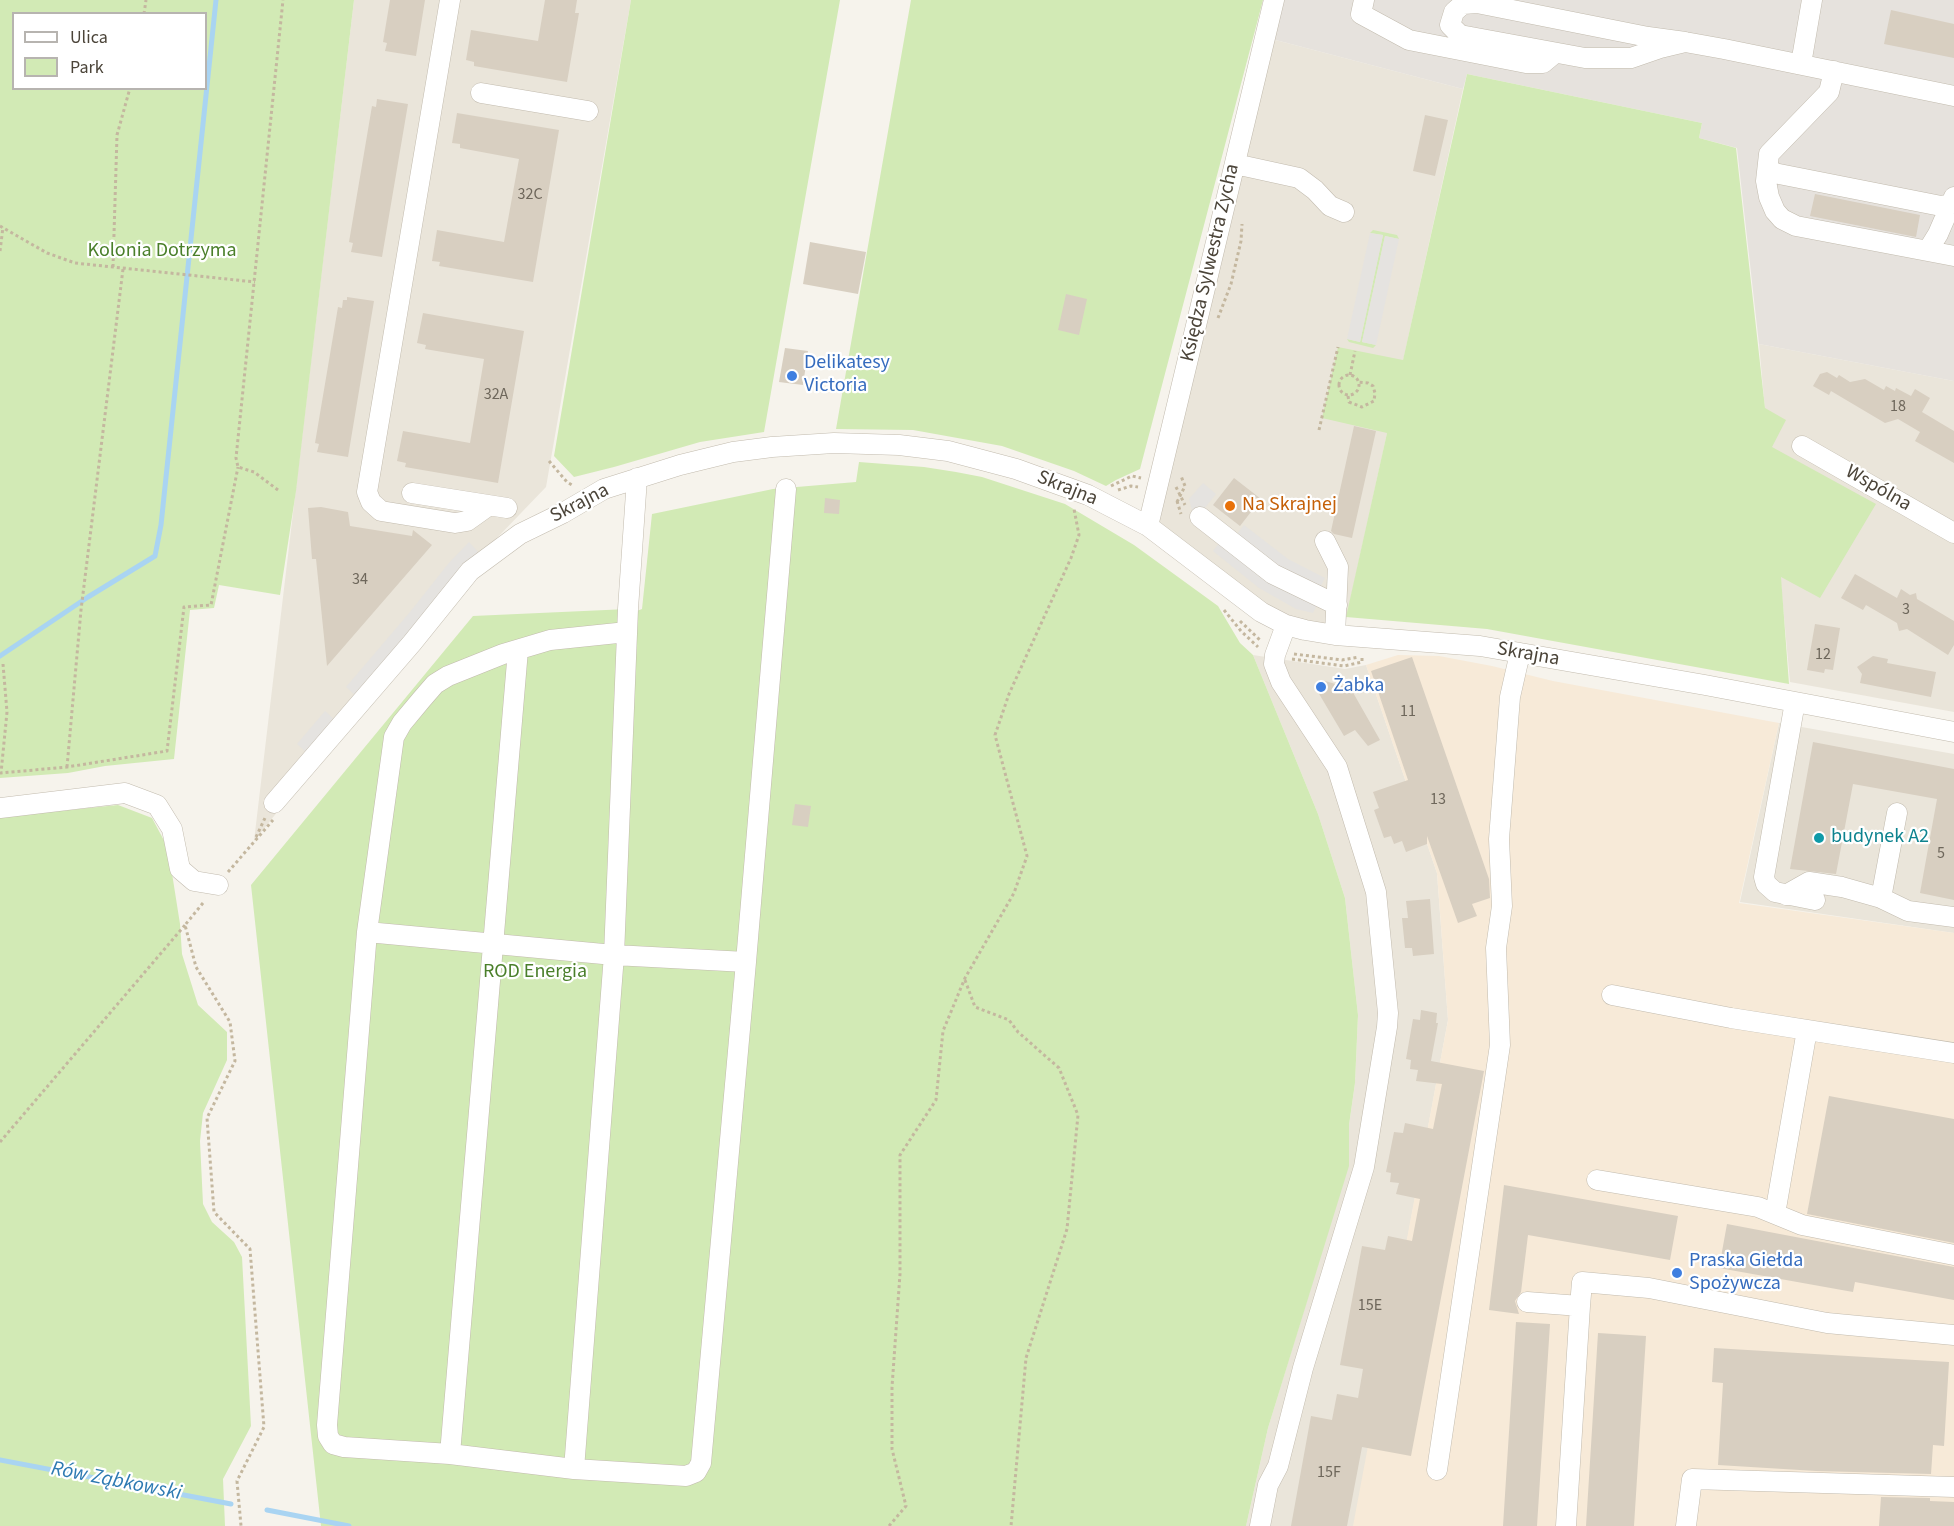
<!DOCTYPE html>
<html>
<head>
<meta charset="utf-8">
<style>
	body { margin:0 }
	#map { position:relative; width:1954px; height:1526px; overflow:hidden; background:#f6f3ec; font-family:"Source Sans 3",sans-serif }
	canvas { display:block }
	.legend { position:absolute; left:12px; top:12px; width:195px; height:78px; box-sizing:border-box; background:#fff; border:2px solid #b7b4b0; margin:0; padding:8px 10px; list-style:none; font-size:18px; color:#4b4439 }
	.legend li { display:flex; align-items:center; gap:12px; height:30px }
	.legend b { width:30px; border:2px solid #b7b4b0 }
</style>
</head>
<body>
<div id="map">
<canvas width="1954" height="1526"></canvas>
<ul class="legend">
<li><b style="height:8px;background:#fff"></b>Ulica</li>
<li><b style="height:16px;background:#d2eab5"></b>Park</li>
</ul>
</div>
<script>
const ctx = document.querySelector('canvas').getContext('2d');
ctx.lineJoin = 'round';
function fillPath(path, color) { ctx.fillStyle = color; ctx.fill(path, 'evenodd'); }
const poly = rows => new Path2D(rows.map(r => 'M' + r).join(''));
function strokePath(path, color, width, dash) { ctx.strokeStyle = color; ctx.lineWidth = width; ctx.lineCap = dash ? 'butt' : 'round'; ctx.setLineDash(dash || []); ctx.stroke(path); }
function label(font, color, halo, rows, align = 'center') {
  ctx.font = font + ' "Source Sans 3",sans-serif'; ctx.lineWidth = 4.5; ctx.setLineDash([]); ctx.textBaseline = 'middle'; ctx.strokeStyle = halo; ctx.fillStyle = color; for (const [text, x, y, turn = 0] of rows) {
    ctx.save(); ctx.translate(x, y); ctx.rotate((+turn || 0) * Math.PI / 180); ctx.textAlign = isNaN(turn) ? turn : align; if (halo) ctx.strokeText(text, 0, 0); ctx.fillText(text, 0, 0); ctx.restore();
  }
}
const residential = poly([
	[354,0,631,0,546,487,496,539,254,841],
	[1268,38,1463,89,1343,633,1295,626,1154,525],
	[1759,344,1954,381,1954,712,1790,682],
	[1253,655,1345,669,1366,665,1437,873,1448,1020,1354,1526,1246,1526,1268,1428,1348,1166,1349,1125,1355,1083,1358,1015,1345,898,1318,814],
	[1779,723,1954,754,1954,933,1740,902]
]);
const commercial = poly([
	[1398,655,1439,656,1492,666,1553,681,1779,723,1739,903,1954,933,1954,1526,1353,1526,1448,1020,1437,873,1366,665]
]);
const industrial = poly([
	[1278,0,1954,0,1954,381,1759,344,1737,148,1699,138,1702,123,1467,74,1463,89,1268,38]
]);
const green = poly([
	[0,0,354,0,296,491,280,595,219,585,214,608,190,610,174,759,105,766,68,773,0,778],
	[14,14,206,14,206,88,14,88],
	[631,0,840,0,764,432,700,442,614,467,574,477,554,456],
	[911,0,1263,0,1140,469,1116,480,1106,486,1074,471,1002,446,913,430,836,429],
	[1467,74,1702,123,1699,138,1736,148,1765,408,1786,420,1772,447,1876,504,1820,598,1781,577,1789,684,1487,629,1346,617,1387,433,1322,418,1338,347,1403,360],
	[1373,230,1397,235,1399,239,1385,236,1362,342,1376,345,1373,348,1349,342,1347,339,1360,342,1383,235,1370,233],
	[859,462,924,467,956,472,982,477,1065,504,1134,545,1218,606,1240,643,1253,655,1318,814,1345,898,1358,1015,1355,1083,1349,1125,1349,1166,1268,1428,1246,1526,321,1526,251,885,473,616,628,609,634,612,642,609,652,514,773,489,856,482],
	[118,805,152,818,168,848,180,924,182,954,198,1005,227,1032,227,1060,203,1113,200,1141,203,1204,212,1222,234,1242,242,1257,251,1426,223,1479,225,1526,0,1526,0,817]
]);
const parking = poly([
	[1370,233,1383,235,1360,342,1347,339],
	[1385,236,1399,239,1376,345,1362,342],
	[1203,483,1216,494,1204,509,1237,534,1244,525,1288,559,1325,578,1321,586,1325,589,1313,613,1296,609,1259,588,1213,551,1220,542,1196,525,1189,499],
	[469,542,479,553,356,696,346,687,410,612,448,564],
	[325,711,335,720,307,753,297,744]
]);
const stream = poly([
	[0,656,88,597,155,556,161,525,216,0],
	[0,1460,231,1504],
	[267,1510,349,1526]
]);
const building = poly([
	[390,0,425,0,416,56,385,51,387,43,383,42],
	[545,0,577,0,575,13,579,13,567,82,474,66,474,62,466,60,471,30,538,41],
	[1891,10,1954,24,1954,58,1884,44],
	[377,99,408,104,382,257,351,252,353,243,349,242,372,106,376,107],
	[457,113,559,130,533,282,439,266,440,262,432,261,437,230,504,242,519,159,460,148,460,144,452,143],
	[1425,115,1448,120,1435,176,1413,171],
	[1815,194,1920,215,1916,237,1810,216],
	[810,242,866,252,858,294,803,284],
	[1066,294,1087,299,1079,335,1058,330],
	[347,297,374,301,348,457,317,452,319,444,315,443,338,307,342,308,343,300,347,300],
	[423,313,524,331,498,483,405,467,406,463,397,461,403,431,470,443,484,359,425,349,426,345,417,343],
	[785,348,808,351,803,385,779,382],
	[1827,372,1837,378,1839,375,1850,382,1865,379,1884,390,1886,386,1895,391,1896,388,1911,396,1915,389,1930,398,1922,412,1954,431,1954,463,1915,441,1920,432,1898,419,1885,423,1831,391,1829,395,1813,386,1820,374],
	[1354,426,1376,431,1352,538,1334,534,1331,531],
	[1234,478,1261,499,1240,526,1213,505],
	[825,498,840,500,839,514,824,513],
	[321,507,348,512,350,526,412,536,413,530,432,545,327,666,316,559,312,559,308,508],
	[1855,574,1897,598,1901,589,1910,595,1916,593,1917,599,1954,621,1954,645,1948,655,1907,629,1899,631,1897,623,1866,605,1863,610,1841,598],
	[1815,624,1840,628,1833,670,1825,669,1824,673,1807,670],
	[1873,656,1888,659,1887,663,1936,672,1931,697,1860,683,1862,674,1857,667],
	[1412,657,1489,879,1490,898,1472,904,1477,916,1458,923,1427,836,1427,844,1406,852,1402,841,1394,844,1391,836,1384,838,1374,810,1379,808,1373,792,1408,780,1371,671],
	[1325,681,1346,687,1348,691,1351,689,1380,740,1368,746,1355,730,1344,736,1315,687],
	[1813,742,1954,769,1954,900,1920,893,1937,799,1853,784,1836,874,1790,869],
	[795,804,811,806,808,827,792,825],
	[1430,899,1434,954,1413,956,1412,948,1405,948,1402,918,1408,918,1406,901],
	[1421,1010,1437,1013,1436,1023,1438,1023,1431,1061,1484,1071,1411,1456,1362,1447,1347,1526,1291,1526,1311,1416,1332,1420,1337,1394,1358,1398,1363,1369,1340,1365,1362,1246,1385,1250,1388,1236,1412,1241,1420,1199,1396,1194,1399,1183,1390,1182,1391,1173,1386,1172,1394,1132,1403,1133,1405,1123,1433,1129,1442,1084,1416,1081,1418,1070,1410,1069,1411,1060,1406,1059,1413,1019,1420,1020],
	[1829,1096,1954,1119,1954,1243,1807,1214],
	[1504,1185,1678,1216,1670,1260,1528,1235,1521,1292,1515,1301,1519,1314,1489,1310],
	[1727,1224,1954,1267,1954,1300,1855,1282,1853,1292,1719,1268],
	[1516,1322,1550,1324,1537,1526,1503,1526],
	[1598,1333,1646,1336,1634,1526,1586,1526],
	[1714,1348,1949,1362,1944,1446,1933,1445,1931,1474,1816,1471,1718,1465,1723,1383,1712,1382],
	[1881,1497,1930,1498,1930,1501,1954,1502,1954,1526,1879,1526]
]);
const path = poly([
	[144,14,146,0],
	[0,226,47,253,75,263,255,282],
	[0,251,3,227],
	[113,267,117,135,130,88],
	[1218,318,1231,284,1241,241,1242,224],
	'1339 385a10 10 0 1 1 20 0a10 10 0 1 1-20 0Z',
	[1350,375,1355,351],
	[1348,396,1349,402,1362,407,1374,401,1375,393,1373,386,1368,383,1358,382],
	[1319,430,1338,347],
	[549,461,567,482,572,485],
	[1111,486,1132,476,1141,478],
	[1176,487,1185,505],
	[278,490,254,472,238,467,236,458,283,0],
	[1118,490,1131,486,1138,487],
	[1177,501,1181,514],
	[1177,502,1185,486,1181,476],
	[1224,610,1241,631,1258,647],
	[1240,621,1261,641],
	[1294,654,1342,660,1359,657],
	[1292,659,1344,666,1362,662,1362,656],
	[3,664,7,712,1,773,67,767,167,751,184,607,211,605,238,467],
	[67,767,81,610,123,269],
	[256,837,265,818],
	[228,872,273,820],
	[203,903,185,925,196,967,230,1022,235,1061,207,1118,214,1212,250,1249,264,1427,237,1481,241,1526],
	[965,980,975,1007,1009,1020,1018,1032,1059,1068,1078,1115,1067,1229,1026,1358,1011,1526],
	[0,1142,185,925],
	[889,1526,906,1506,892,1449,892,1387,900,1274,900,1155,936,1100,943,1031,965,978,1014,893,1027,856,995,735,1009,694,1071,558,1079,535,1074,509]
]);
const minor = poly([
	[450,0,367,492,371,502,381,511,455,523,467,521,488,506],
	[1364,0,1361,14,1409,40,1526,63,1543,63,1555,53],
	[1685,42,1660,48,1631,58,1585,58,1460,35,1450,25,1454,12,1463,4,1477,3,1648,37,1685,42,1724,49,1954,96],
	[1801,64,1812,0],
	[1834,71,1829,92,1769,154,1766,181,1769,197,1775,211,1782,219,1796,226,1954,256],
	[481,93,588,111],
	[1235,164,1299,178,1315,190,1330,206,1344,212],
	[1768,167,1774,173,1941,206,1951,204],
	[1925,250,1930,247,1938,234,1954,197],
	[1802,446,1954,533],
	[412,493,507,508],
	[1200,517,1273,574,1337,605],
	[1148,526,1274,0],
	[1325,541,1338,567,1335,635],
	[627,632,550,640,503,654,448,676,435,684,422,699,402,723,394,737,367,932,327,1425,328,1436,333,1444,344,1447,450,1454,574,1469,686,1476,696,1472,701,1463,746,962,786,489],
	[1795,702,1764,877,1766,884,1775,892,1815,900],
	[274,803,412,643,470,571,520,534,563,513,604,489,680,465,733,452,772,447,834,443,899,445,948,451,1016,469,1088,495,1148,526,1261,612,1286,625,1305,630,1335,635,1480,646,1705,685,1954,732],
	[0,808,125,793,157,805,172,829,180,869,194,881,218,885],
	[1786,895,1809,882,1842,887,1881,898,1897,813],
	[1881,898,1908,911,1954,917],
	[367,932,614,955,746,962],
	[1612,995,1731,1018,1954,1053],
	[1597,1180,1758,1207,1802,1225,1954,1255],
	[1775,1214,1807,1030],
	[1527,1302,1580,1306,1566,1526],
	[1580,1306,1582,1282,1649,1288,1827,1323,1954,1335],
	[450,1454,518,650],
	[574,1469,614,955,628,609,637,478],
	[1437,1470,1500,1045,1496,948,1502,906,1499,839,1510,697,1520,653],
	[1260,1526,1268,1485,1278,1466,1303,1368,1364,1167,1387,1027,1388,1013,1376,892,1337,767,1281,682,1274,664,1275,655,1286,625],
	[1686,1526,1692,1479,1954,1487]
]);
const markers = [
	[792,376,6,"#3f7fe0"],
	[1230,506,6,"#e8710a"],
	[1321,687,6,"#3f7fe0"],
	[1819,838,6,"#0f9aa8"],
	[1677,1273,6,"#3f7fe0"]
];
const numberNames = [
	["32C",530,195],
	["32A",496,395],
	["18",1898,407],
	["34",360,580],
	["3",1906,610],
	["12",1823,655],
	["11",1408,712],
	["13",1438,800],
	["5",1941,854],
	["15E",1370,1306],
	["15F",1329,1473]
];
const parkNames = [
	["Kolonia Dotrzyma",162,252],
	["ROD Energia",535,973]
];
const streetNames = [
	["Księdza Sylwestra Zycha",1211,263,-77],
	["Skrajna",1067,489,22],
	["Wspólna",1878,489,30],
	["Skrajna",580,504,-27],
	["Skrajna",1528,655,10]
];
const shopNames = [
	["Delikatesy",804,364],
	["Victoria",804,387],
	["Żabka",1333,687],
	["Praska Giełda",1689,1262],
	["Spożywcza",1689,1285]
];
const foodNames = [
	["Na Skrajnej",1242,506]
];
const cultureNames = [
	["budynek A2",1831,838]
];
const waterNames = [
	["Rów Ząbkowski",116,1482,11]
];
fillPath(residential, '#eae5da');
fillPath(commercial, '#f7ead8');
fillPath(industrial, '#e6e2dd');
fillPath(green, '#d2eab5');
fillPath(parking, '#e5e3e0');
strokePath(stream, '#a9d4f2', 5);
fillPath(building, '#d8cfc1');
strokePath(minor, '#c2bbae', 21);
strokePath(path, '#c4b79f', 3, [3, 3]);
strokePath(minor, '#fff', 20);
for (const [x, y, r, color] of markers) { const dot = new Path2D(); dot.arc(x, y, r, 0, 2 * Math.PI); ctx.fillStyle = color; ctx.fill(dot); strokePath(dot, '#fff', 2); }
label('16px', '#6e675b', null, numberNames);
label('20px', '#4a7f2a', '#fff', parkNames);
label('20px', '#4b4439', '#fff', streetNames);
label('20px', '#366cbe', '#fff', shopNames, 'left');
label('20px', '#c56008', '#fff', foodNames, 'left');
label('20px', '#0d838f', '#fff', cultureNames, 'left');
label('italic 21px', '#2e7ab2', '#fff', waterNames);
</script>
</body>
</html>
